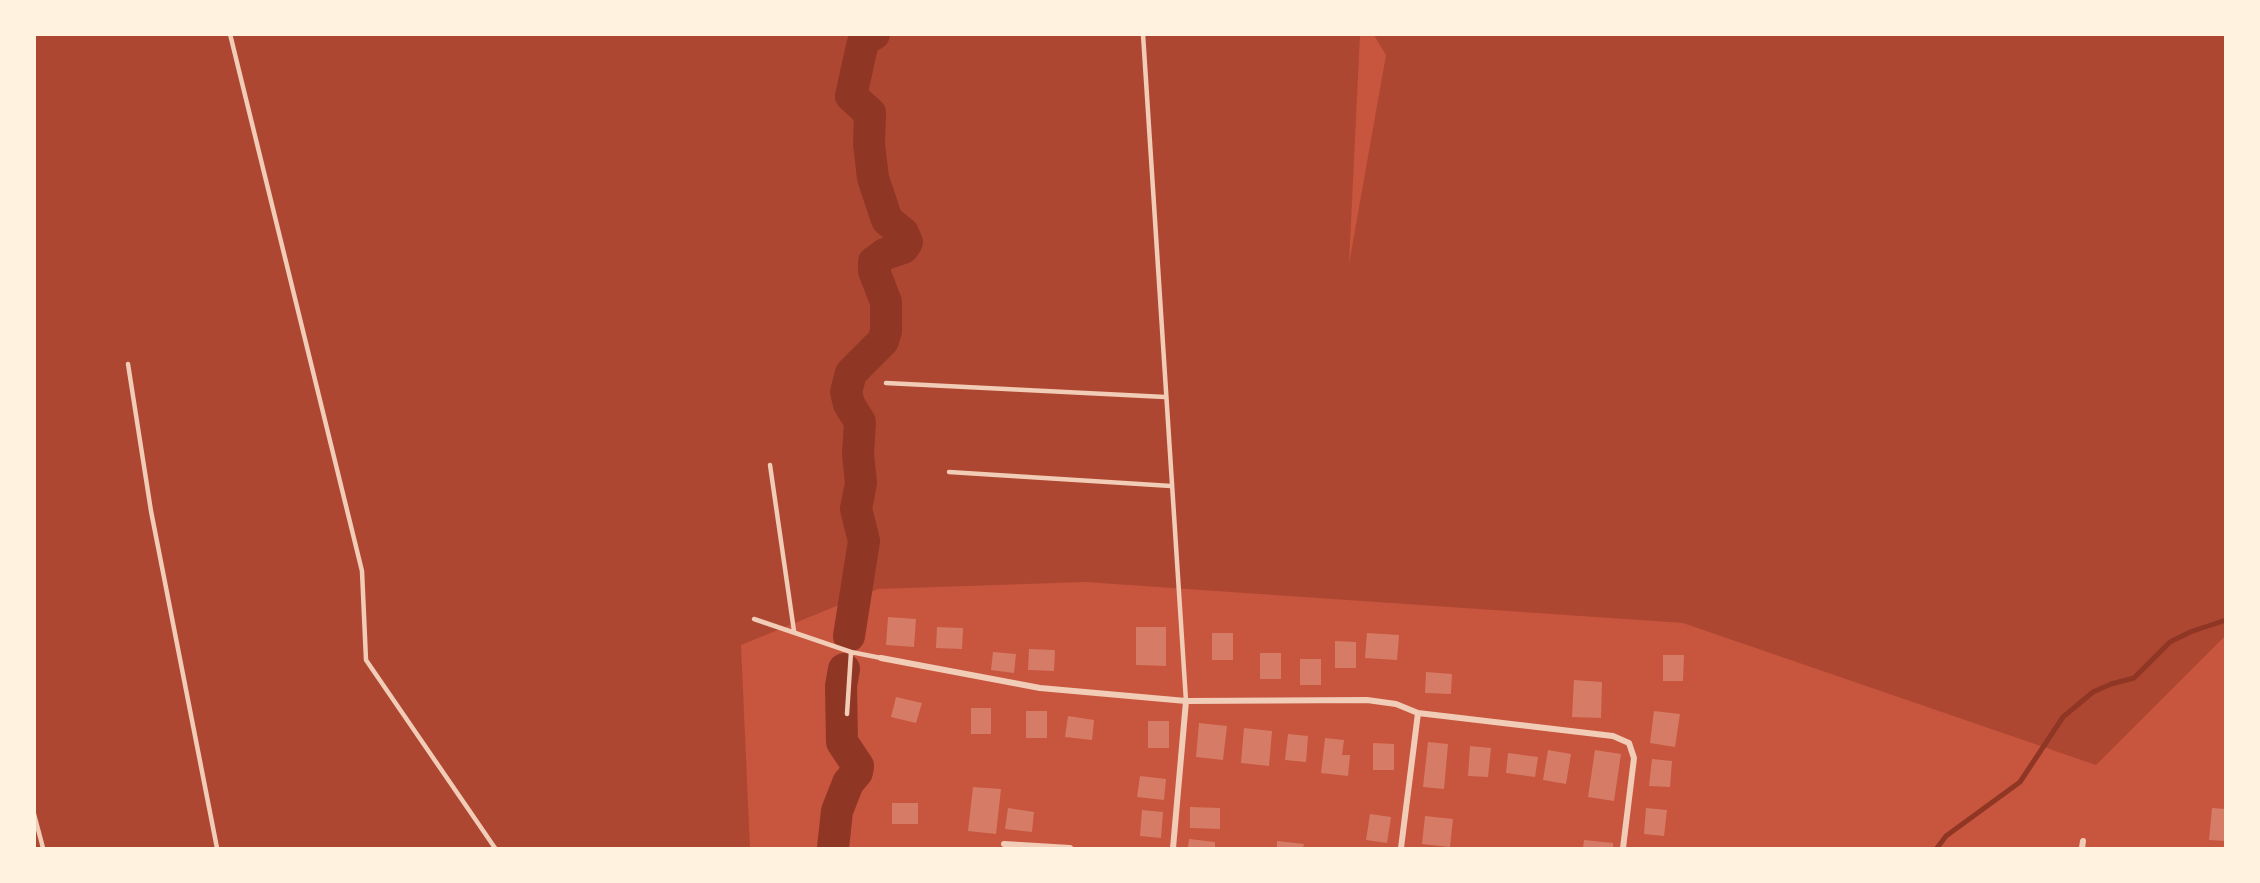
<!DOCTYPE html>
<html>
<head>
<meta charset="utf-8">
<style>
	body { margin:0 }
	#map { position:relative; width:2260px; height:883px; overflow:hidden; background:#c8553d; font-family:"DM Sans",sans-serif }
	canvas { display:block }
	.frame { position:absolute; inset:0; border:36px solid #fff3e0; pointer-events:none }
</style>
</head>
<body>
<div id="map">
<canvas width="2260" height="883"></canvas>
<div class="frame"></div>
</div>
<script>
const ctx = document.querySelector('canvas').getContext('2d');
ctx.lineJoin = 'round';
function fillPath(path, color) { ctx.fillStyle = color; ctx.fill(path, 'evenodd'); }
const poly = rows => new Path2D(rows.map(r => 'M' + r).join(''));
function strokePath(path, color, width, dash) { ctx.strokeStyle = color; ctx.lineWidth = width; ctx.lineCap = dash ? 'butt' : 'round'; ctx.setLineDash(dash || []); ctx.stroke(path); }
const green = poly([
	[34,35,1360,35,1349,264,1386,55,1374,35,2225,35,2225,636,2096,765,1683,623,1085,582,878,589,741,645,750,848,35,848]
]);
const stream = poly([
	[1937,848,1946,836,2020,782,2063,717,2093,692,2111,684,2134,678,2170,642,2190,632,2226,620]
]);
const river = poly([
	[849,636,864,541,856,509,861,483,858,454,860,422,849,404,846,392,851,373,883,341,886,331,886,302,874,271,874,262,885,254,903,248,907,242,903,233,887,220,873,178,869,144,870,113,851,96,862,46,864,40,874,34],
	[833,848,837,811,848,783,857,772,858,766,842,742,841,686,844,669]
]);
const building = poly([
	[888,617,916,619,914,647,886,645],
	[937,627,963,628,962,649,936,648],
	[1136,627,1166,627,1166,666,1136,665],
	[1212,633,1233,633,1233,660,1212,660],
	[1367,633,1399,635,1397,660,1365,658],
	[1335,641,1356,642,1356,668,1335,668],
	[1029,649,1055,650,1054,671,1028,670],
	[993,652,1016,654,1014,673,991,670],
	[1260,653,1281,653,1281,679,1260,679],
	[1663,655,1684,655,1683,681,1663,681],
	[1300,659,1321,659,1321,685,1300,685],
	[1426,672,1452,674,1451,694,1425,693],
	[1574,680,1602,682,1601,718,1572,717],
	[896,697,922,703,916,723,891,717],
	[971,708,991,708,991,734,971,734],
	[1026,711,1047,711,1047,738,1026,738],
	[1654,711,1680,714,1675,747,1650,743],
	[1068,716,1094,720,1092,740,1065,737],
	[1148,721,1169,721,1169,748,1148,748],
	[1199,723,1227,726,1223,760,1196,757],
	[1244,728,1272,731,1269,766,1241,763],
	[1288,734,1308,736,1306,762,1285,760],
	[1325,738,1344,740,1342,755,1350,755,1348,776,1321,773],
	[1428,742,1448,744,1444,789,1423,787],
	[1373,743,1394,744,1394,770,1373,770],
	[1470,746,1491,748,1488,777,1468,776],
	[1548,750,1571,754,1566,784,1543,780],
	[1595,750,1621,754,1614,801,1588,797],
	[1508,753,1538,757,1535,777,1506,773],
	[1652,759,1672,761,1670,787,1649,786],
	[1140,776,1166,779,1164,800,1137,797],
	[973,787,1001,789,996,834,968,831],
	[892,803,918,803,918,824,892,824],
	[1190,807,1220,808,1220,829,1190,828],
	[1008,808,1034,812,1032,832,1005,829],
	[1646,808,1667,810,1664,836,1644,834],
	[2212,808,2226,809,2226,841,2209,840],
	[1142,810,1163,812,1161,838,1140,836],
	[1370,814,1391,817,1387,843,1366,840],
	[1425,816,1453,819,1450,847,1422,844],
	[1189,839,1215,842,1215,848,1188,848],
	[1584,840,1613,843,1613,848,1583,848],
	[1277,841,1304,844,1303,848,1277,848]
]);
const service = poly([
	[230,34,362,571,366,660,495,848],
	[1143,34,1186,701],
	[128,364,151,511,217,848],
	[886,383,1165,397],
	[770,465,794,631],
	[949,472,1171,486],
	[754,619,851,652,881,658],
	[847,714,851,652],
	[34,814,43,848]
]);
const minor = poly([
	[881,658,1040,688,1186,701,1367,700,1396,704,1418,713,1613,736,1629,743,1634,758,1623,848],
	[1004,844,1070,848],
	[1173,848,1186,701],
	[1401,848,1418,713],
	[2082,848,2083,841]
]);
fillPath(green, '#ae4732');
strokePath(stream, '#8f3625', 5);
strokePath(river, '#8f3625', 32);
fillPath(building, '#d67c66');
strokePath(service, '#f1ccb7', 4.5);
strokePath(minor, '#f1ccb7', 6);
</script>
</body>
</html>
